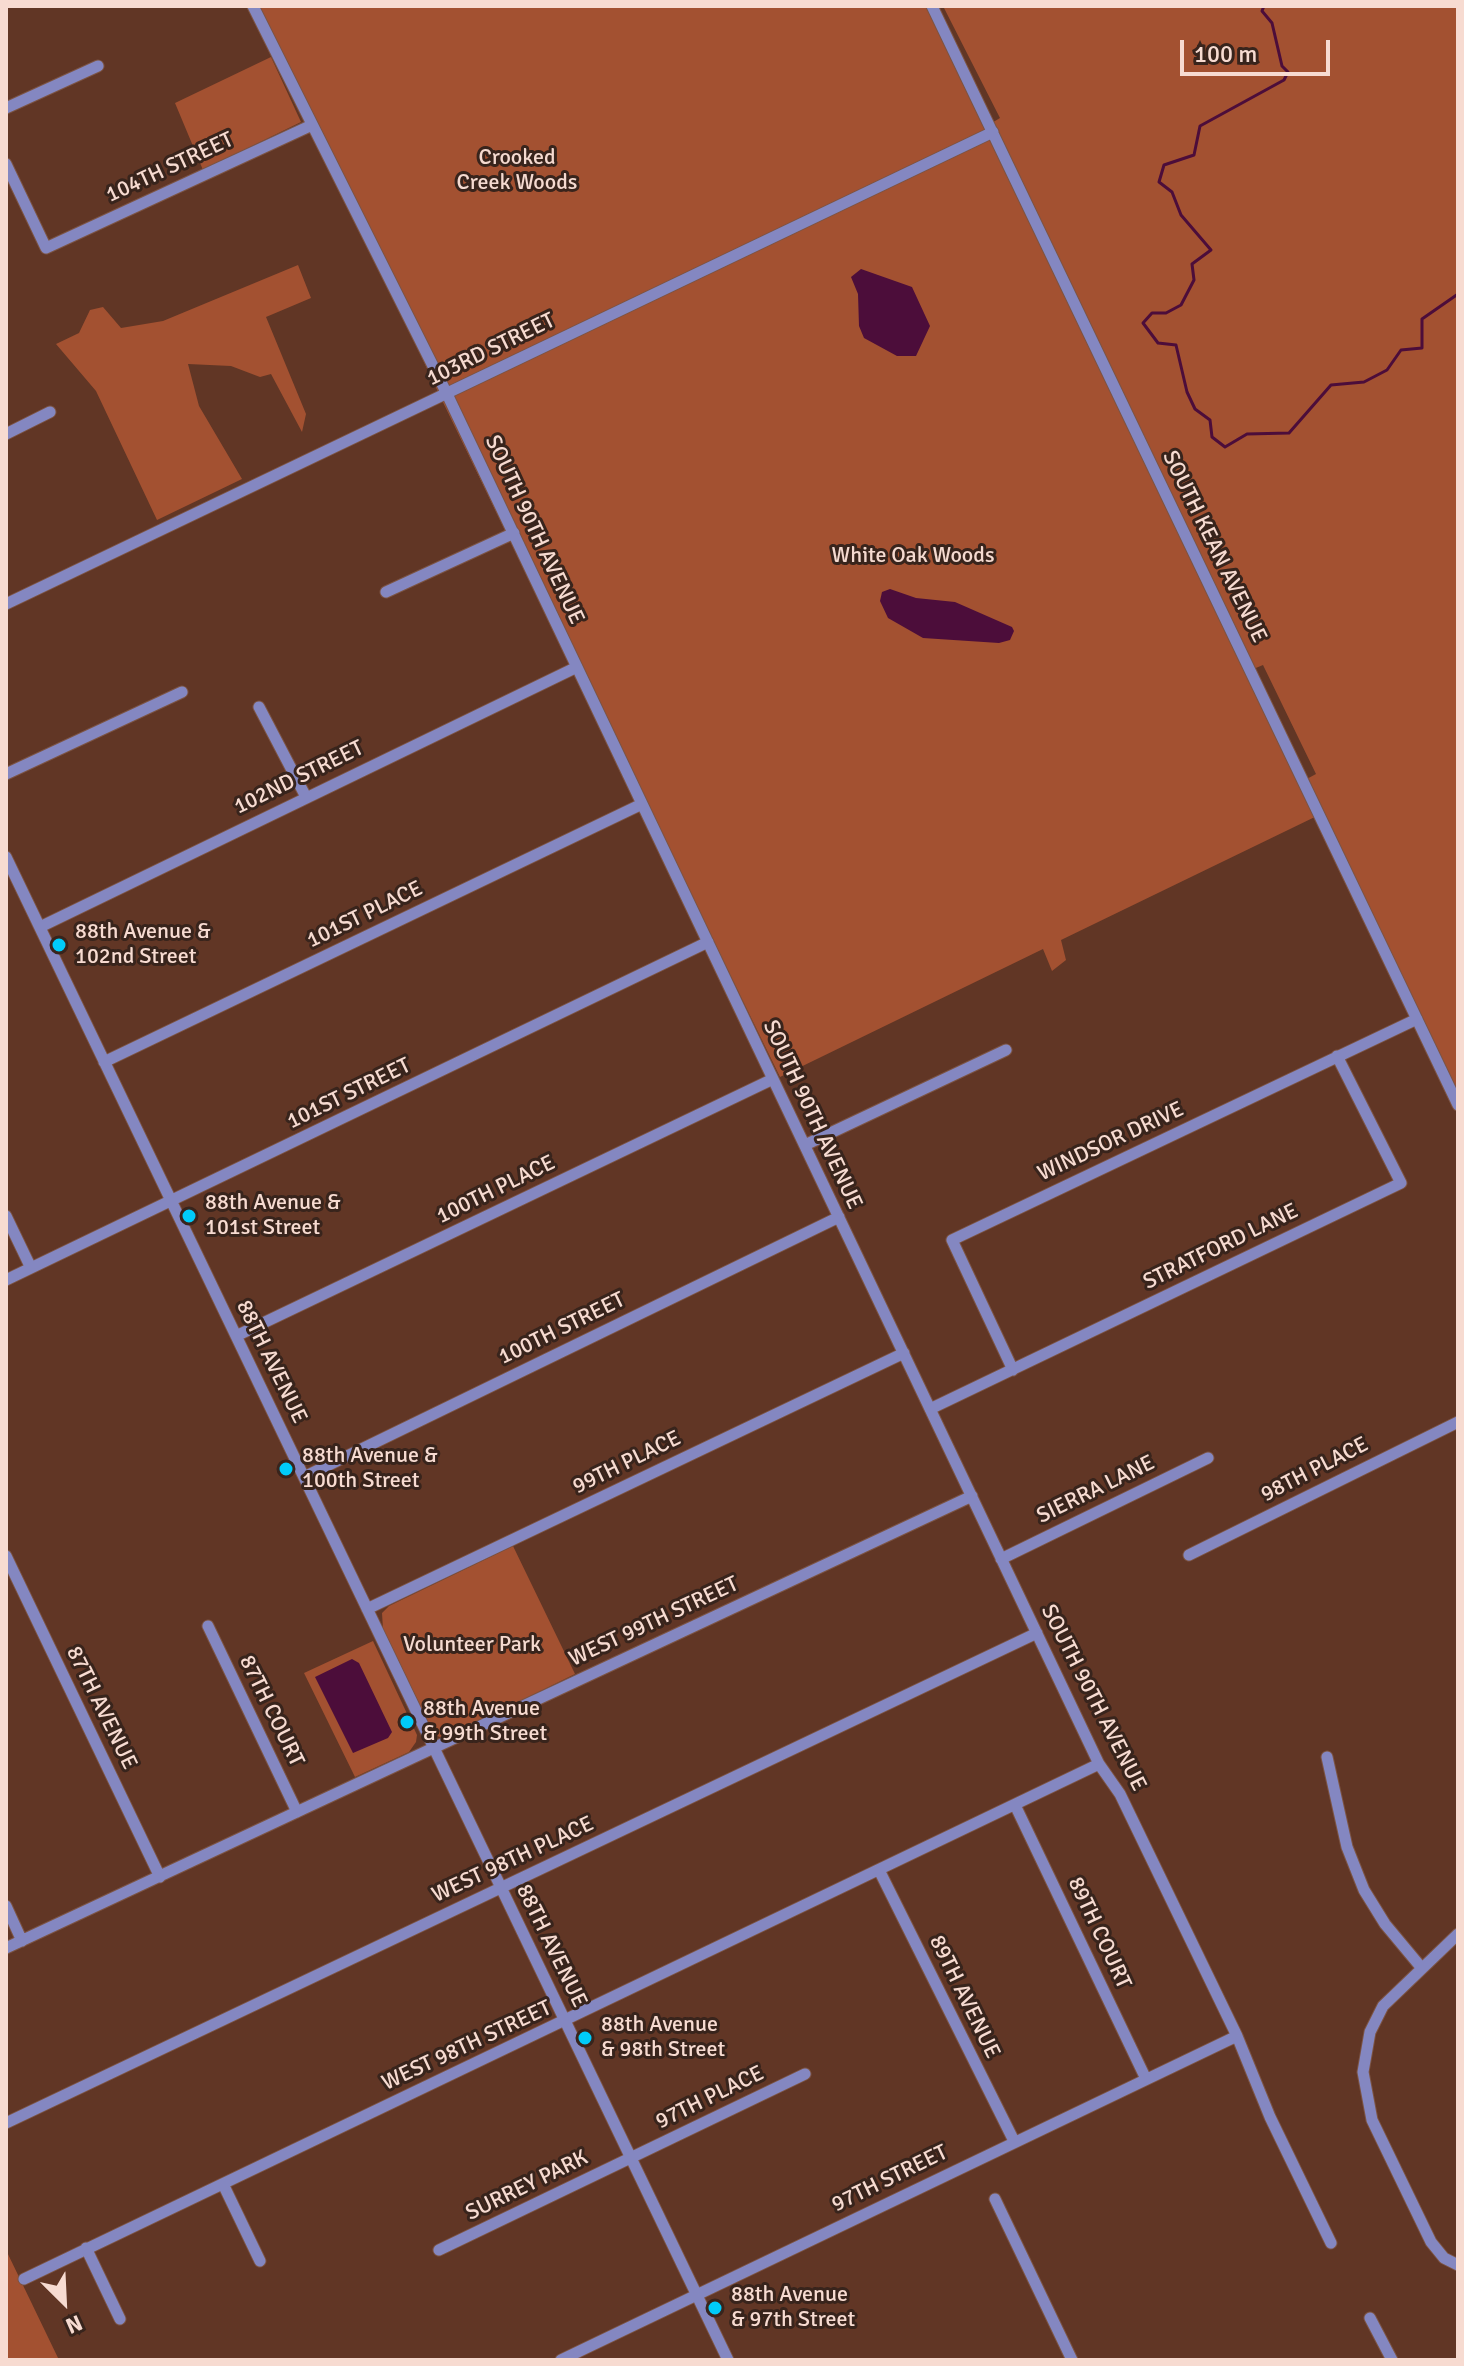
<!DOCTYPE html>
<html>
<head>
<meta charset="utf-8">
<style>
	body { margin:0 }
	#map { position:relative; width:1464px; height:2366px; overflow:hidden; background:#613625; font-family:Signika,sans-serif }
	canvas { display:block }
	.frame { position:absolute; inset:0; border:8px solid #f7dbd1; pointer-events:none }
	.north { position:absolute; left:24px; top:2262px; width:80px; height:80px; -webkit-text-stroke:6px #38241c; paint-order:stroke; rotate:156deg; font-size:22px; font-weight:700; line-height:32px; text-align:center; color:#f7dbd1 }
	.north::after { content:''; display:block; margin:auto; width:28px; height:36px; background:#f7dbd1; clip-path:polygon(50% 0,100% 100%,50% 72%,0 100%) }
	.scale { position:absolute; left:1180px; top:40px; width:150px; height:36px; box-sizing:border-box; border:4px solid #f7dbd1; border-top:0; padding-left:10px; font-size:24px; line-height:28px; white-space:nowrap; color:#f7dbd1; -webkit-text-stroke:6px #38241c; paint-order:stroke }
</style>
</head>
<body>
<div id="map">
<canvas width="1464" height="2366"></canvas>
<div class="frame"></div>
<div class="north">N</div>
<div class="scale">100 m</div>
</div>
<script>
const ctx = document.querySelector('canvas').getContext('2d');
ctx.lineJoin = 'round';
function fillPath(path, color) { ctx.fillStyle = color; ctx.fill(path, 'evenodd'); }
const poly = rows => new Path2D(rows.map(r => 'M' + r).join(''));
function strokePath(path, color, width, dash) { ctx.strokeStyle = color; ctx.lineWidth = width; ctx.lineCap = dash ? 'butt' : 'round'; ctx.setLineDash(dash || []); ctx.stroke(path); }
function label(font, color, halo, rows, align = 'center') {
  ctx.font = font + ' Signika,sans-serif'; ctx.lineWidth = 6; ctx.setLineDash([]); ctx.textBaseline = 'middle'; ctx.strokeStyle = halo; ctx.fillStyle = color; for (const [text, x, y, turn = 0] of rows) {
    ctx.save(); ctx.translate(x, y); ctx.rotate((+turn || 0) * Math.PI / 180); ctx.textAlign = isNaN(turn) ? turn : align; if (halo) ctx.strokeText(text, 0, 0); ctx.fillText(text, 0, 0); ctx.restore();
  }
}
const green = poly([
	[258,6,932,6,990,124,1000,118,943,6,1458,6,1458,1100,1321,814,1061,940,1066,960,1052,971,1043,949,780,1077,697,907,668,866,439,394],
	[1263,665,1316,774,1303,781,1251,670],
	[271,57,301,122,203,170,175,103],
	[298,265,311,298,266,317,306,414,302,432,271,374,260,377,231,366,188,364,199,406,242,479,157,520,96,391,56,344,79,333,90,310,103,307,121,328,163,321],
	[513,1546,575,1674,453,1734,439,1737,431,1728,383,1629,382,1613,389,1606],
	[373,1641,417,1735,416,1742,409,1752,355,1777,304,1673],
	[6,2250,59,2360,6,2360]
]);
const water = poly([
	[861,269,912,287,930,326,916,356,897,356,864,338,859,326,858,294,851,277],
	[890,589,916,598,955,602,1012,627,1014,631,1010,640,999,643,923,638,888,618,880,601,882,592],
	[352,1659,359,1663,392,1732,388,1738,353,1753,315,1677]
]);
const stream = poly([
	[1264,6,1262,11,1272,23,1282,66,1288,72,1284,80,1200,126,1194,155,1164,165,1159,182,1172,192,1181,215,1211,250,1192,264,1194,280,1181,305,1166,313,1152,313,1143,323,1158,343,1176,345,1187,392,1195,409,1210,420,1212,437,1225,447,1247,434,1289,433,1331,385,1364,382,1387,370,1401,350,1422,348,1422,319,1458,294]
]);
const minor = poly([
	[253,6,447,394,1099,1764,1120,1794,1237,2036,1270,2117,1331,2243],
	[932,6,1458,1105],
	[6,108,98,66],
	[6,164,46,248,312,125],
	[6,434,50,412],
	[386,592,514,533],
	[6,604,993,132],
	[259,707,306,797],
	[6,774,182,692],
	[6,857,728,2360],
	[40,927,577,667],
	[104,1062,642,804],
	[805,1145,1006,1050],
	[6,1216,31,1268],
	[6,1280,708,942],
	[236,1336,773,1079],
	[1013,1370,952,1240,1417,1019],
	[930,1409,1401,1183,1337,1056],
	[304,1477,839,1217],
	[1189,1555,1458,1422],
	[6,1556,160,1877],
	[1001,1559,1208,1458],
	[367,1609,904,1353],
	[208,1626,297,1812],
	[1327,1757,1347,1847,1364,1890,1385,1924,1420,1966],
	[1015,1805,1146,2079],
	[879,1870,1014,2141],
	[6,1906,22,1941],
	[1458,1934,1383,2006,1370,2032,1363,2072,1372,2120,1431,2242,1444,2258,1458,2265],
	[6,1948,972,1496],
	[6,2123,1037,1633],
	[223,2184,260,2261],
	[995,2199,1072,2360],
	[86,2248,120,2319],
	[439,2250,805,2074],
	[24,2279,1099,1764],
	[1370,2318,1392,2360],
	[561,2360,1237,2036]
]);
const markers = [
	[59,945,8,"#00cbf9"],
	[189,1216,8,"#00cbf9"],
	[286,1469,8,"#00cbf9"],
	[407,1722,8,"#00cbf9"],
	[585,2038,8,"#00cbf9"],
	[715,2308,8,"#00cbf9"]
];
const parkNames = [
	["Crooked",517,158],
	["Creek Woods",517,183],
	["White Oak Woods",913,556],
	["Volunteer Park",472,1645]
];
const streetNames = [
	["104TH STREET",170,168,-25],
	["103RD STREET",491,350,-26],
	["SOUTH 90TH AVENUE",534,530,65],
	["SOUTH KEAN AVENUE",1214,547,64],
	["102ND STREET",299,778,-26],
	["101ST PLACE",365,915,-26],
	["101ST STREET",349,1094,-26],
	["SOUTH 90TH AVENUE",812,1115,65],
	["WINDSOR DRIVE",1111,1142,-25],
	["100TH PLACE",496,1190,-26],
	["STRATFORD LANE",1221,1247,-26],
	["100TH STREET",562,1329,-26],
	["88TH AVENUE",271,1362,64],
	["99TH PLACE",627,1463,-26],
	["98TH PLACE",1315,1470,-27],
	["SIERRA LANE",1096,1490,-26],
	["WEST 99TH STREET",654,1622,-25],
	["SOUTH 90TH AVENUE",1093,1698,63],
	["87TH AVENUE",101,1708,64],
	["87TH COURT",271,1711,64],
	["WEST 98TH PLACE",513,1860,-25],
	["89TH COURT",1099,1933,65],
	["88TH AVENUE",551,1946,64],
	["89TH AVENUE",964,1997,64],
	["WEST 98TH STREET",467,2046,-25],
	["97TH PLACE",710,2098,-26],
	["97TH STREET",890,2179,-26],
	["SURREY PARK",527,2186,-26]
];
const poiNames = [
	["88th Avenue &",75,932],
	["102nd Street",75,957],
	["88th Avenue &",205,1203],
	["101st Street",205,1228],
	["88th Avenue &",302,1456],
	["100th Street",302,1481],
	["88th Avenue",423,1709],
	["& 99th Street",423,1734],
	["88th Avenue",601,2025],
	["& 98th Street",601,2050],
	["88th Avenue",731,2295],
	["& 97th Street",731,2320]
];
fillPath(green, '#a35131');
fillPath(water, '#4c0d3a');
strokePath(stream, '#4c0d3a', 3);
strokePath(minor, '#7c5444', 13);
strokePath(minor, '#8487c1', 11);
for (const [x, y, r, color] of markers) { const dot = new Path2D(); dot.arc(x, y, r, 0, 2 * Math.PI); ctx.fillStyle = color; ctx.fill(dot); strokePath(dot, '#38241c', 3); }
label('22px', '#f5dad0', '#38241c', parkNames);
label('22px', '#f7dbd1', '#38241c', streetNames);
label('22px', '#f7dbd1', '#38241c', poiNames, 'left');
</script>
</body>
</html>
